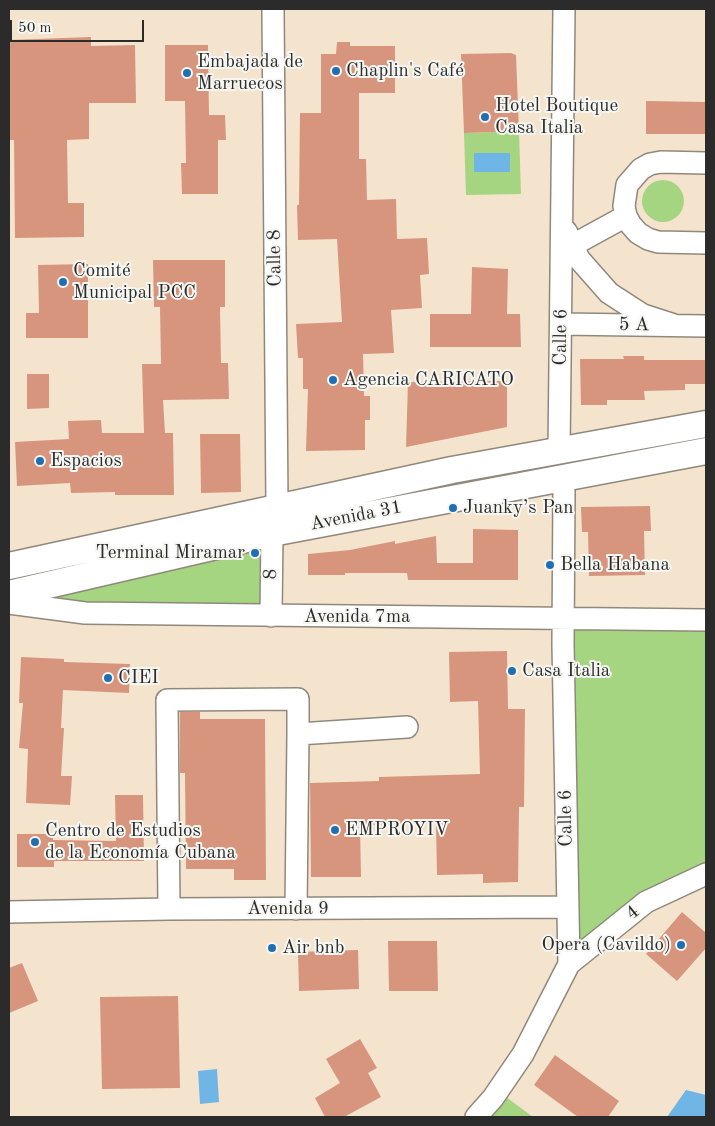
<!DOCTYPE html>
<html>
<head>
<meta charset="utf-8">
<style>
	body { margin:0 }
	#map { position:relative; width:715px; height:1126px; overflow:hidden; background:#f4e4ce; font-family:"Old Standard TT",serif }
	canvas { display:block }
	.frame { position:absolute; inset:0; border:10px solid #2b2b2b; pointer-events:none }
	.scale { position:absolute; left:10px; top:20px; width:134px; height:22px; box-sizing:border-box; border:2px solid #2b2b2b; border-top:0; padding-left:6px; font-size:15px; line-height:18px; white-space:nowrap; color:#2b2b2b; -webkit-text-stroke:4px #f6f6f2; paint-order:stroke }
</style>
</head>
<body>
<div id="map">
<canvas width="715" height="1126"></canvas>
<div class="frame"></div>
<div class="scale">50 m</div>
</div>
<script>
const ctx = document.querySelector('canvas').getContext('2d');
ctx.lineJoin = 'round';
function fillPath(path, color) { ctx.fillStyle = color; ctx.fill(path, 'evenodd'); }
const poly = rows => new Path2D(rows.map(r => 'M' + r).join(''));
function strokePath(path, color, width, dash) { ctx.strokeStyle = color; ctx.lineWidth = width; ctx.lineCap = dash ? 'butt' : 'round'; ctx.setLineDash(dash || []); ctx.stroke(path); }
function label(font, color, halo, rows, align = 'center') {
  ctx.font = font + ' "Old Standard TT",serif'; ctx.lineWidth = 4; ctx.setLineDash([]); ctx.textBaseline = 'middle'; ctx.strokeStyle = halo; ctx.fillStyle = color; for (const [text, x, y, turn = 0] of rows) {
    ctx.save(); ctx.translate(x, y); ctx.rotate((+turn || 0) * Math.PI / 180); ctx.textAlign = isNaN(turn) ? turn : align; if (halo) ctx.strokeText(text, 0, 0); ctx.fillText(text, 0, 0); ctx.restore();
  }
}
const green = poly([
	[519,131,521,194,466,195,464,133],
	'642 201a21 21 0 1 1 42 0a21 21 0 1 1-42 0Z',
	[706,436,706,440,9,584,9,576,453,482],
	[272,533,271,616,9,603],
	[563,618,706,620,706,874,569,964],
	[498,1091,533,1117,475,1117]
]);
const water = poly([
	[474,153,510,153,510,172,474,172],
	[217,1069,219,1102,200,1104,198,1071],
	[686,1090,706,1095,706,1117,667,1117]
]);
const building = poly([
	[91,37,91,46,135,45,136,103,89,103,89,139,67,140,68,203,84,203,84,237,15,238,14,140,9,140,9,40],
	[337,42,350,42,350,46,395,46,395,93,359,93,359,159,366,159,367,200,396,199,397,239,427,238,429,274,420,275,422,308,391,310,394,353,363,354,364,396,370,396,370,420,365,420,365,450,306,451,308,389,303,389,303,358,298,358,296,324,342,322,337,239,298,240,297,205,299,205,300,113,321,113,321,54,336,54],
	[165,45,208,45,209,115,225,115,226,140,218,140,218,194,182,194,181,163,186,163,185,101,165,101],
	[511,53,516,55,519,131,464,133,461,54],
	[646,101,706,102,706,134,646,134],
	[153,260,225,260,225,307,220,307,221,363,228,363,229,399,163,400,165,433,173,433,174,495,115,495,115,492,71,493,70,483,17,486,15,442,69,439,68,421,101,420,102,433,144,433,142,364,161,364,160,307,154,307],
	[88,264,88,338,26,338,26,313,39,313,38,265],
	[472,267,508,269,507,314,520,314,521,347,430,347,430,314,471,314],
	[623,356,644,356,644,360,706,360,706,384,685,384,685,390,644,391,645,400,607,400,607,405,581,405,580,359,624,359],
	[27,374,49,374,49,408,27,409],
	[507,381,507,427,406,447,408,382],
	[200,434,240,434,241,492,201,493],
	[650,506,651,531,644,531,645,575,589,576,588,532,582,532,581,507],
	[473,529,518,530,518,580,408,580,407,573,345,573,345,575,308,575,308,554,350,550,395,541,395,544,436,536,437,563,473,563],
	[507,651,508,709,525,709,524,807,519,807,518,882,483,883,483,874,437,875,436,823,360,825,361,877,311,877,310,783,379,781,379,777,480,774,478,701,450,702,449,652],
	[21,657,64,659,64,662,130,664,129,693,63,690,61,728,64,728,61,776,72,776,70,805,26,803,28,749,19,748,23,703,19,703],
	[180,712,200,712,200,719,265,719,266,880,234,880,234,869,186,869,185,773,180,773],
	[115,795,143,795,144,861,54,861,54,867,17,867,17,834,53,834,53,840,116,841],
	[682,912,706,933,706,948,677,981,646,954],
	[388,941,437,941,438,991,389,991],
	[358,950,359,989,299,991,298,952],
	[22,963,38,1001,9,1013,9,968],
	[178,996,180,1088,102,1089,100,997],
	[360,1039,377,1068,368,1073,381,1097,344,1117,325,1117,315,1098,340,1083,326,1059],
	[555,1055,619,1101,608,1117,578,1117,534,1085]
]);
const minor = poly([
	[273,9,277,507],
	[706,163,661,162,650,164,641,169,627,185,624,206,626,216,631,225,638,233,648,239,658,242,706,243],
	[566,231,579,259,609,293,643,315,674,325],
	[573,245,626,216],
	[561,324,706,326],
	[559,451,564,9],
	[9,603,85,613,706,620],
	[271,616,272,533],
	[169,909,167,700,298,699,298,734,407,727],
	[296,909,298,734],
	[9,912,169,909,567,907],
	[569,964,646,902,706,874],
	[476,1117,493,1098,523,1054,569,964,563,644,564,491]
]);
const major = poly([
	[9,566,452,470,706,424],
	[9,594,272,533,706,451]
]);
const markers = [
	[336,71,5,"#1f6fb2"],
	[187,73,5,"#1f6fb2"],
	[485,117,5,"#1f6fb2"],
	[63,282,5,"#1f6fb2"],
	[333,380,5,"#1f6fb2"],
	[40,461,5,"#1f6fb2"],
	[453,508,5,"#1f6fb2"],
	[255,553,5,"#1f6fb2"],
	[550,565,5,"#1f6fb2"],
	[512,671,5,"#1f6fb2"],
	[108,678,5,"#1f6fb2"],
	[335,830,5,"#1f6fb2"],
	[35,842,5,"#1f6fb2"],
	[681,945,5,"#1f6fb2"],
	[272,948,5,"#1f6fb2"]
];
const poiNames = [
	["Embajada de",197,62],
	["Marruecos",197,84],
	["Chaplin's Café",346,71],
	["Hotel Boutique",495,106],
	["Casa Italia",495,128],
	["Comité",73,271],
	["Municipal PCC",73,293],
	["Agencia CARICATO",343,380],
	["Espacios",50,461],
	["Juanky’s Pan",463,508],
	["Terminal Miramar",245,553,"right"],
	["Bella Habana",560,565],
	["Casa Italia",522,671],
	["CIEI",118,678],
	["EMPROYIV",345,830],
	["Centro de Estudios",45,831],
	["de la Economía Cubana",45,853],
	["Opera (Cavildo)",671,945,"right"],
	["Air bnb",282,948]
];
const streetNames = [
	["Calle 8",275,258,-91],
	["5 A",634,325,1],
	["Calle 6",561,337,-89],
	["Avenida 31",356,516,-11],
	["8",271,574,-88],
	["Avenida 7ma",357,617],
	["Calle 6",566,818,-91],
	["Avenida 9",288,909],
	["4",633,913,-39]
];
fillPath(green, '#a6d582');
fillPath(water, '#6fb5e6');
fillPath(building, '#d7957d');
strokePath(minor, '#90887c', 24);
strokePath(major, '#90887c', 29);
strokePath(minor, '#fff', 21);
strokePath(major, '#fff', 26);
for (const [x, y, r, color] of markers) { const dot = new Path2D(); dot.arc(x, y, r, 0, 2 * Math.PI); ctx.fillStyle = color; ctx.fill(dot); strokePath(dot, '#f6f6f2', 2); }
label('19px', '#2b2b2b', '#f6f6f2', poiNames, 'left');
label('19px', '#2b2b2b', '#f6f6f2', streetNames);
</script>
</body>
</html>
